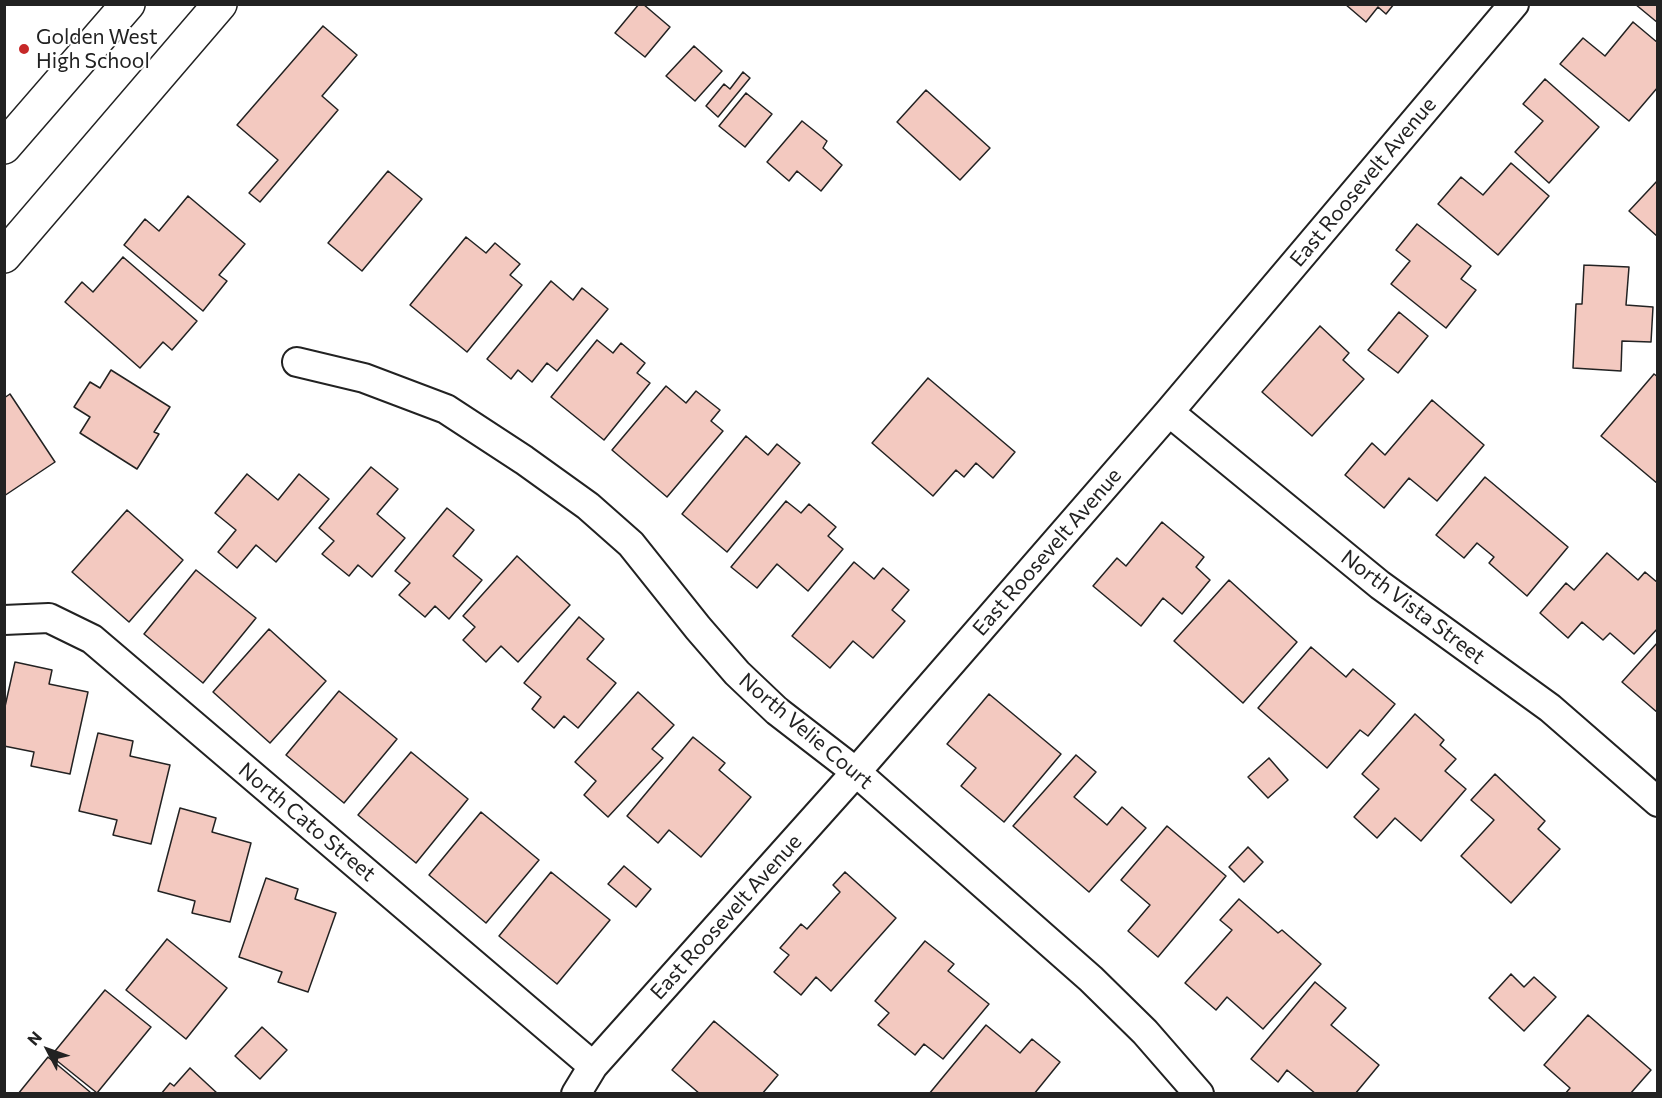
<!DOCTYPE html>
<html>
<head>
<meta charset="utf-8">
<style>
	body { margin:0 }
	#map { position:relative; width:1662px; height:1098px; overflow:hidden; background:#fff; font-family:Commissioner,sans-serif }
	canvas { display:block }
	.frame { position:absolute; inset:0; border:6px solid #222; pointer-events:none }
	.north { position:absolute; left:18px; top:1020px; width:60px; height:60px; -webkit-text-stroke:4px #fff; paint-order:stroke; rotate:311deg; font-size:16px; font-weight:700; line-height:24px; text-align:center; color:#222 }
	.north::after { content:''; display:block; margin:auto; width:21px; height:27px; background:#222; clip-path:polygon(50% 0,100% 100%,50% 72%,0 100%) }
</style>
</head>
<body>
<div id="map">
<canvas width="1662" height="1098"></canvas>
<div class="frame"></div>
<div class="north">N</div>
</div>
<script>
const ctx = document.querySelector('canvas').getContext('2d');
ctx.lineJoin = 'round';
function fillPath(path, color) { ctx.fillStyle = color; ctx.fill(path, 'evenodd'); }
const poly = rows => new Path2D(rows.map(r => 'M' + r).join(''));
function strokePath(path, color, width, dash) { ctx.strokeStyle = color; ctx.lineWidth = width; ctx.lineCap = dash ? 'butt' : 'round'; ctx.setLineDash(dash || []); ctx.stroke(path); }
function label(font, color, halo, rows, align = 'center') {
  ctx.font = font + ' Commissioner,sans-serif'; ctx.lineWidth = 4.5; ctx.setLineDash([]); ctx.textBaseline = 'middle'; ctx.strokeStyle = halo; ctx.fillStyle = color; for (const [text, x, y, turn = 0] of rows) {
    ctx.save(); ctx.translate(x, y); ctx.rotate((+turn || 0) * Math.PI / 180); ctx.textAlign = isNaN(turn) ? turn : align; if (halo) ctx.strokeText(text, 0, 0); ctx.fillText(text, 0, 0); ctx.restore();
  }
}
const building = poly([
	[639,4,643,4,670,27,645,57,615,33,639,4],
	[1345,4,1394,4,1386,14,1378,7,1366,22,1345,4],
	[1635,4,1658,4,1658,23,1635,4],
	[1633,22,1658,43,1658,87,1629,121,1560,64,1583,38,1605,56,1633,22],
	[323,26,357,55,322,96,338,110,260,202,249,193,278,160,237,125,323,26],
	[694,46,722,71,695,101,666,76,694,46],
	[743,72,750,78,718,117,706,106,724,84,730,89,743,72],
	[1545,79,1599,127,1549,183,1515,152,1543,121,1523,104,1545,79],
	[926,90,990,148,960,180,897,122,926,90],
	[746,93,772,114,745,147,719,126,746,93],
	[802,121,827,141,823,148,842,165,821,191,797,171,789,181,767,162,802,121],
	[1511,163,1549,196,1498,255,1438,204,1461,177,1483,195,1511,163],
	[388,171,422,199,362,271,328,243,388,171],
	[1658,180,1658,237,1629,211,1658,180],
	[188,196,245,244,219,275,227,281,203,311,124,245,145,219,159,231,188,196],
	[1417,224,1471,266,1461,279,1476,290,1446,328,1391,284,1410,261,1396,250,1417,224],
	[466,237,486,253,495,243,520,264,510,275,522,285,467,352,410,305,466,237],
	[123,257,197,321,172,350,163,342,140,368,65,302,82,282,93,292,123,257],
	[1584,265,1629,267,1626,305,1653,307,1651,342,1622,341,1621,371,1573,368,1576,304,1582,304,1584,265],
	[551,281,573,300,582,288,608,309,557,371,547,363,532,382,518,370,511,379,487,359,551,281],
	[1399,312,1428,336,1398,373,1368,350,1399,312],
	[1320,326,1349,353,1343,360,1364,379,1312,436,1262,392,1320,326],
	[597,340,613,353,621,343,645,363,637,373,650,383,604,440,551,397,597,340],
	[111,370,170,407,154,432,159,434,137,469,80,433,90,417,74,407,90,382,100,388,111,370],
	[1654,374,1658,377,1658,484,1601,436,1654,374],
	[928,378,1015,452,993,478,976,463,964,477,956,470,933,496,872,443,928,378],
	[666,386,686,403,696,391,720,410,711,421,723,431,667,497,612,450,666,386],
	[10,394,55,462,4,496,4,398,10,394],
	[1432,400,1484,445,1437,501,1409,478,1384,508,1345,475,1372,443,1385,455,1432,400],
	[746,436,768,455,777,444,800,463,727,552,682,514,746,436],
	[371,467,398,489,377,514,405,538,372,577,358,565,349,576,322,554,334,541,319,528,371,467],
	[247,474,278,500,299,474,329,499,276,562,256,545,237,568,218,552,236,530,215,513,247,474],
	[1485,477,1568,547,1527,596,1489,563,1494,557,1477,543,1464,558,1436,535,1485,477],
	[786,501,801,513,809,504,836,527,828,536,843,549,808,591,777,564,757,588,731,567,786,501],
	[447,508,474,530,453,556,482,580,449,619,435,606,425,617,399,595,410,583,395,571,447,508],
	[127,510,183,560,129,622,72,572,127,510],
	[1162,522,1204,557,1196,567,1210,580,1182,614,1163,598,1141,626,1093,586,1117,558,1126,566,1162,522],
	[1607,553,1638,580,1645,572,1658,583,1658,628,1634,654,1610,633,1603,640,1582,622,1568,638,1540,613,1566,583,1574,590,1607,553],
	[517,556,570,605,518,662,501,646,486,662,463,640,475,627,463,616,517,556],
	[854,562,874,579,883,568,909,590,892,610,905,621,873,658,853,641,830,668,792,636,854,562],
	[196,570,256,618,203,683,144,634,196,570],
	[1229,580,1297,642,1243,703,1174,641,1229,580],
	[579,617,604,639,587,659,616,683,578,728,564,716,554,728,532,709,541,697,524,683,579,617],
	[269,629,326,681,270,743,213,692,269,629],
	[1658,642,1658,713,1622,682,1658,642],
	[1311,647,1346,677,1353,669,1395,704,1368,736,1360,730,1327,768,1258,708,1311,647],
	[15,662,52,670,49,684,88,692,70,774,31,766,34,752,4,746,4,711,15,662],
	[339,691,397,739,344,803,286,755,339,691],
	[638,692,674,725,652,749,663,758,608,817,584,795,596,781,575,762,638,692],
	[989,694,1061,754,1004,822,961,786,976,768,947,744,989,694],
	[1415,714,1444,740,1440,745,1456,759,1445,771,1466,789,1421,841,1395,818,1377,838,1354,817,1379,789,1362,774,1415,714],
	[98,733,133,741,130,756,170,765,151,844,113,835,117,820,79,811,98,733],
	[693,737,725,763,719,770,751,797,701,857,669,830,658,843,627,816,693,737],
	[411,752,468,799,416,863,358,815,411,752],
	[1076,755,1096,772,1074,797,1107,825,1122,807,1146,828,1089,892,1013,826,1076,755],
	[1269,758,1288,780,1268,798,1248,777,1269,758],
	[1495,774,1545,821,1538,829,1560,849,1511,903,1461,856,1494,820,1471,800,1495,774],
	[180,808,216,818,212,832,251,843,230,922,192,913,195,901,158,891,180,808],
	[481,812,539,860,486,923,429,875,481,812],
	[1167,826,1226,876,1158,957,1128,931,1150,905,1121,880,1167,826],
	[1248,847,1263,862,1244,882,1229,867,1248,847],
	[624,866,651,889,636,907,608,884,624,866],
	[551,872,610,920,557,984,499,936,551,872],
	[845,872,896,918,831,991,816,977,801,995,774,972,789,955,780,948,801,924,807,929,840,892,833,885,845,872],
	[266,878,298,889,295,899,336,913,308,992,278,982,282,972,239,957,266,878],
	[1239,899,1278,933,1282,930,1321,964,1263,1029,1227,997,1216,1010,1185,983,1232,930,1220,920,1239,899],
	[167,939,227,988,186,1039,126,990,167,939],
	[925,941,954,964,948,971,989,1004,943,1059,924,1044,915,1055,878,1025,889,1013,875,1001,925,941],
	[1511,974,1524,987,1534,977,1556,997,1524,1031,1489,998,1511,974],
	[1315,982,1346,1008,1331,1025,1379,1065,1355,1094,1316,1094,1287,1070,1278,1082,1251,1059,1315,982],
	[105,990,151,1027,97,1093,51,1056,105,990],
	[1588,1015,1651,1070,1630,1094,1565,1094,1570,1088,1544,1065,1588,1015],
	[714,1021,778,1075,762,1094,700,1094,672,1070,714,1021],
	[986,1025,1020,1053,1032,1039,1060,1062,1034,1094,929,1094,986,1025],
	[262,1027,287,1050,260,1079,235,1056,262,1027],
	[48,1057,90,1092,89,1094,18,1094,48,1057],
	[190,1068,218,1094,161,1094,170,1083,174,1086,190,1068]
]);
const minor = poly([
	[297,362,364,378,446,409,524,460,588,506,631,544,698,628,737,673,777,711,856,772,1091,979,1145,1032,1199,1094],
	[1169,412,1380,585,1550,708,1658,802],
	[4,620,49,618,92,639,593,1066],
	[576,1094,593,1066,856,772,1169,412,1514,4]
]);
const primary = poly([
	[4,147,128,4],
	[4,256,220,4]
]);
const markers = [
	[24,49,6,"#c62828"]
];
const poiNames = [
	["Golden West",36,37],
	["High School",36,61]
];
const streetNames = [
	["East Roosevelt Avenue",1363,182,-50],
	["East Roosevelt Avenue",1047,552,-49],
	["North Vista Street",1413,607,37],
	["North Velie Court",806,731,40],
	["North Cato Street",307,822,40],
	["East Roosevelt Avenue",726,917,-48]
];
fillPath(building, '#f3c9c0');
strokePath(building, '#222', 1.5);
strokePath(minor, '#222', 32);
strokePath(primary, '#222', 36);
strokePath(minor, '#fff', 28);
strokePath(primary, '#fff', 33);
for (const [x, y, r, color] of markers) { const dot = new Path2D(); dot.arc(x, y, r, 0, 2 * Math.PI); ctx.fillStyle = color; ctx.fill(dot); strokePath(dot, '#fff', 2); }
label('21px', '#222', '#fff', poiNames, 'left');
label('21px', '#222', '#fff', streetNames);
</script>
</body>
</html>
